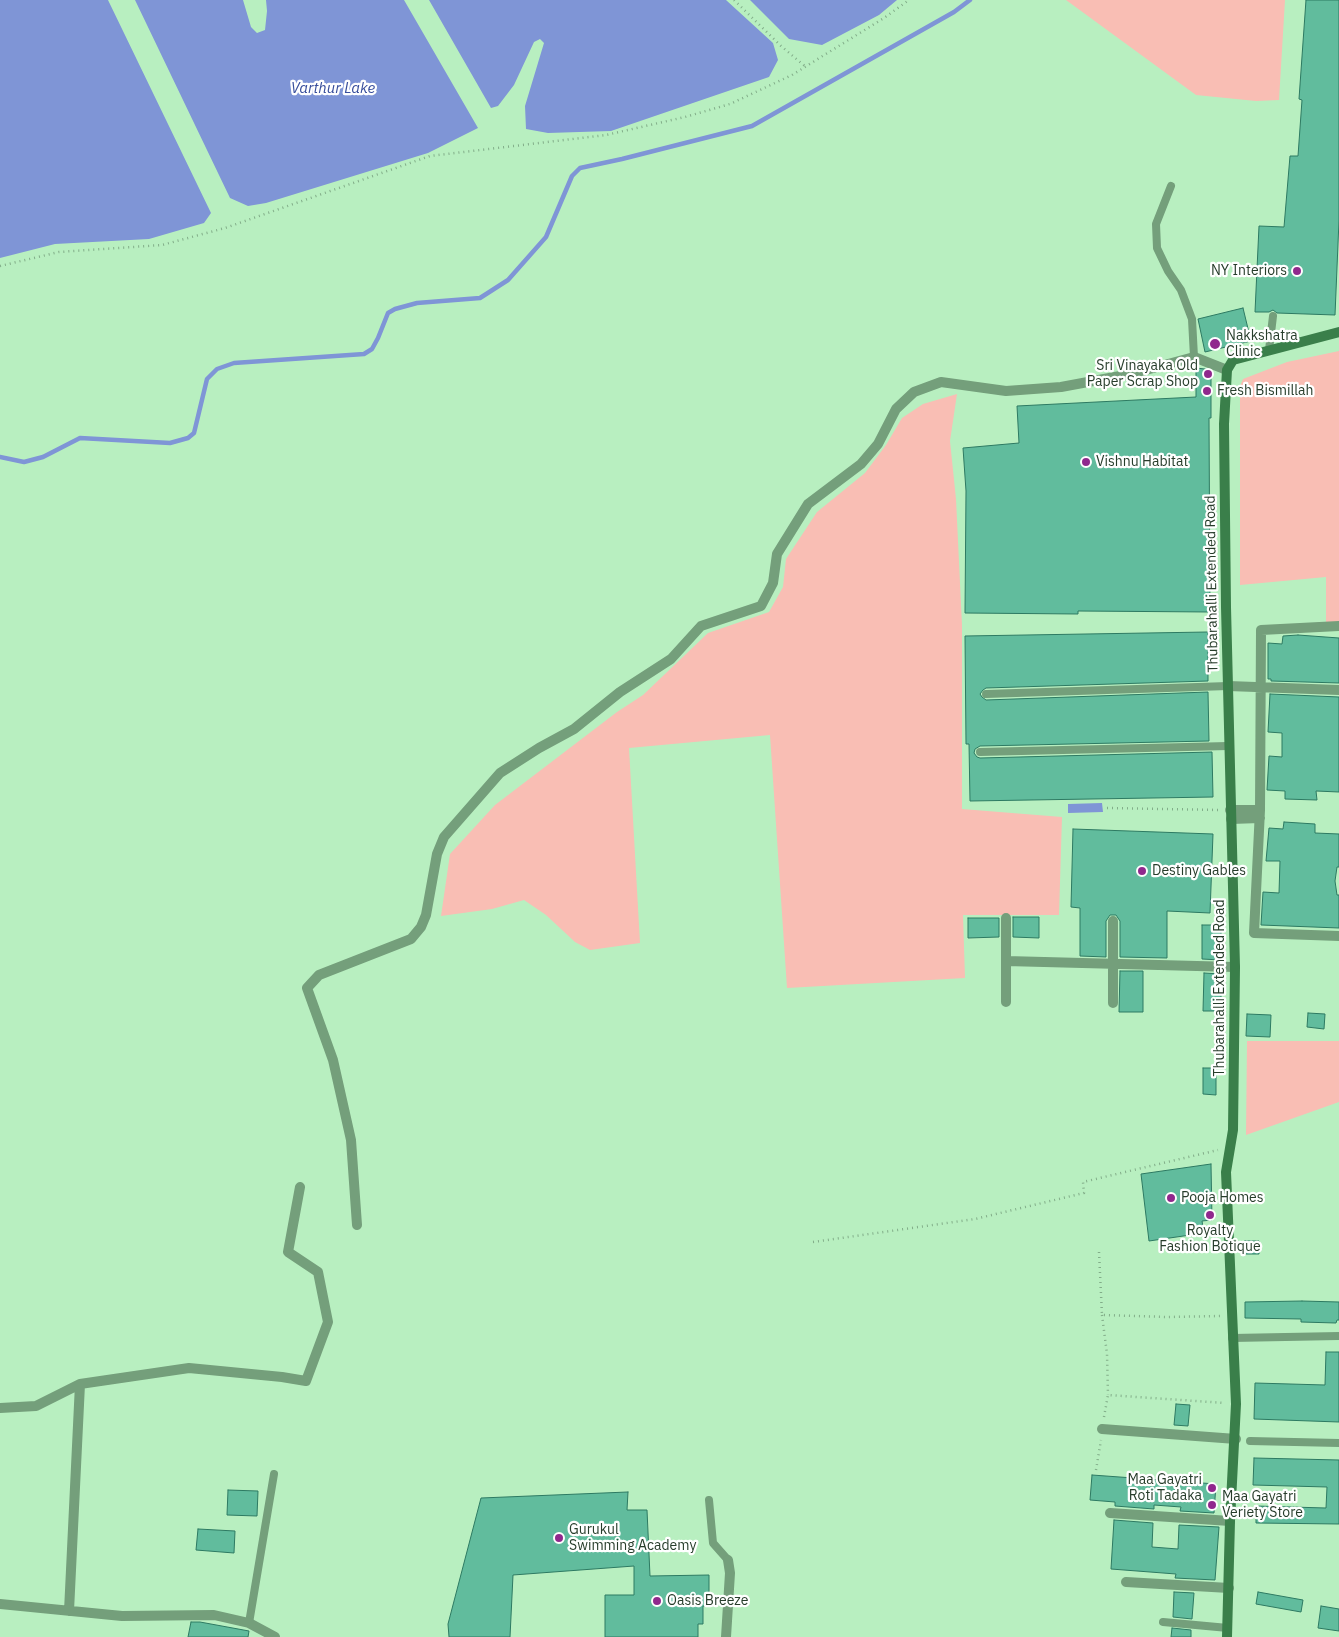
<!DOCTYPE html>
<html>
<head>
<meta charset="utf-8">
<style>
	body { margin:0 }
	canvas { display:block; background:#b8efc0 }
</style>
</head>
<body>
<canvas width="1339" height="1637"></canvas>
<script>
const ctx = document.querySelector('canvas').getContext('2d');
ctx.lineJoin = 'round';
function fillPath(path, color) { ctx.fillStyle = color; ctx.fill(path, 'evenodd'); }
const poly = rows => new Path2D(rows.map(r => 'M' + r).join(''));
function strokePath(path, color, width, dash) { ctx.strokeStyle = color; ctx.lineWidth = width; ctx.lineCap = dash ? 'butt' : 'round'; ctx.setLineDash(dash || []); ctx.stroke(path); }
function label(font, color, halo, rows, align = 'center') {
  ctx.font = font + ' "IBM Plex Sans",sans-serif'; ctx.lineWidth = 4.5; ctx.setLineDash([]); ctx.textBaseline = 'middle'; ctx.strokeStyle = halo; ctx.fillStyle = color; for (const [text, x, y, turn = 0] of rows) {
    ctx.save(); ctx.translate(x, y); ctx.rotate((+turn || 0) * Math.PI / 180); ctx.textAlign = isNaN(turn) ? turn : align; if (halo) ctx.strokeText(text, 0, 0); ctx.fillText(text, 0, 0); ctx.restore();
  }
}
const green = poly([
	[1066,0,1285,0,1279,100,1256,101,1196,95],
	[1339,351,1339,627,1326,628,1326,577,1240,585,1240,386,1243,379,1287,362],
	[957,394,950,441,956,499,962,625,962,809,1062,817,1059,915,963,915,965,978,787,988,770,735,629,748,640,943,590,950,575,942,546,915,524,900,492,909,441,916,450,854,495,805,617,712,643,695,708,633,769,612,783,587,786,559,817,512,865,473,886,445,902,418,923,404],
	[1247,1041,1339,1041,1339,1102,1246,1135]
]);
const water = poly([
	[0,0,108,0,211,213,204,223,149,239,55,244,0,258],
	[135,0,243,0,251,27,257,33,265,30,267,11,266,0,404,0,478,128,428,153,266,203,248,206,230,198],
	[429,0,726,0,773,43,778,60,769,77,611,131,548,133,526,129,525,106,544,43,540,39,534,42,514,85,498,106,491,108],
	[750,0,897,0,879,15,822,45,789,39],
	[1102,803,1103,812,1068,813,1068,804]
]);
const stream = poly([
	[0,457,24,462,43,457,80,438,170,443,188,438,194,433,207,379,217,369,234,363,364,354,372,349,378,338,388,313,395,309,417,303,480,298,508,280,546,237,572,176,580,168,622,159,752,126,954,12,970,0]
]);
const building = poly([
	[1306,0,1339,0,1339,220,1335,315,1277,313,1273,310,1269,312,1255,312,1259,226,1284,227,1290,156,1298,156,1302,100,1299,99,1306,0],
	[1243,308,1251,341,1205,352,1198,319,1243,308],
	[1196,368,1205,369,1211,371,1211,418,1209,418,1210,612,1078,611,1078,614,965,613,966,491,963,448,1019,443,1017,406,1196,397,1196,368],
	[1208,632,1208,681,986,688,983,690,980,694,982,697,986,700,1208,692,1209,741,980,746,975,749,974,753,977,757,980,758,1212,752,1213,797,970,801,969,744,966,744,965,636,1208,632],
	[1298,635,1339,638,1339,683,1271,681,1271,679,1268,679,1268,643,1282,644,1283,636,1298,635],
	[1270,694,1339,697,1339,792,1316,791,1317,800,1285,799,1285,791,1267,790,1269,756,1282,757,1282,733,1268,732,1270,694],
	[1284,822,1315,824,1315,833,1339,834,1339,867,1337,867,1335,881,1337,895,1339,895,1339,928,1261,925,1263,892,1279,893,1280,861,1266,861,1269,828,1283,829,1284,822],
	[1073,829,1213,834,1210,913,1167,911,1167,958,1120,957,1120,921,1116,915,1110,915,1106,921,1106,957,1080,956,1080,908,1071,907,1073,829],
	[1013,917,1039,917,1039,938,1013,937,1013,917],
	[968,918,999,918,999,937,968,938,968,918],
	[1202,925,1221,925,1221,960,1202,959,1202,925],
	[1120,971,1143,971,1143,1012,1119,1012,1120,971],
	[1204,973,1221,974,1221,1011,1203,1011,1204,973],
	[1308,1013,1325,1014,1324,1029,1307,1027,1308,1013],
	[1247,1014,1271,1015,1270,1037,1246,1036,1247,1014],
	[1203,1068,1216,1068,1216,1095,1203,1094,1203,1068],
	[1211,1164,1212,1220,1202,1221,1204,1233,1149,1241,1141,1174,1211,1164],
	[1245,1241,1259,1241,1259,1254,1245,1254,1245,1241],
	[1302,1301,1339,1302,1339,1320,1337,1320,1336,1323,1301,1322,1301,1319,1245,1318,1245,1302,1302,1301],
	[1326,1352,1339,1352,1339,1422,1254,1419,1255,1383,1325,1385,1326,1352],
	[1176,1404,1190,1405,1188,1426,1174,1425,1176,1404],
	[1254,1458,1339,1460,1339,1524,1256,1523,1256,1506,1326,1508,1327,1487,1253,1485,1254,1458],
	[1092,1475,1216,1484,1214,1513,1180,1511,1181,1507,1154,1505,1154,1509,1115,1506,1115,1502,1090,1500,1092,1475],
	[228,1490,258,1491,257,1516,227,1515,228,1490],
	[628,1492,627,1510,647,1510,650,1576,709,1575,709,1606,703,1606,703,1624,698,1624,698,1637,605,1637,605,1595,634,1595,634,1566,513,1575,510,1637,449,1637,448,1624,481,1498,628,1492],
	[1114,1520,1153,1523,1152,1547,1178,1549,1179,1525,1219,1527,1215,1580,1175,1578,1176,1574,1111,1569,1114,1520],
	[198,1529,235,1531,234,1553,196,1550,198,1529],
	[1174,1592,1194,1593,1192,1619,1173,1617,1174,1592],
	[1258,1592,1303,1600,1301,1612,1256,1604,1258,1592],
	[1321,1606,1339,1609,1339,1631,1318,1628,1321,1606],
	[191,1622,200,1622,249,1631,248,1637,188,1637,191,1622],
	[1172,1628,1191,1630,1191,1637,1171,1637,1172,1628]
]);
const path = poly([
	[734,0,781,46,806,67],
	[0,266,59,252,162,245,225,228,430,156,606,135,685,117,730,104,792,75,884,18,909,0],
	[1107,808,1219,810],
	[813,1242,975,1219,1084,1193,1083,1182,1218,1150],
	[1099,1252,1102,1315,1168,1317,1221,1316],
	[1102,1315,1107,1354,1108,1395],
	[1104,1417,1108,1395,1225,1403],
	[1096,1470,1101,1440]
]);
const lane = poly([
	[1171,186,1156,224,1157,248,1168,271,1181,290,1192,319,1194,357],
	[1269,350,1273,316],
	[986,694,1228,686],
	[980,752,1228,746],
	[1232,1338,1339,1336],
	[1250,1441,1339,1443],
	[709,1500,713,1543,728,1560],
	[1163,1622,1228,1628],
	[249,1623,274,1474]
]);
const street = poly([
	[1339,626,1261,630,1260,810,1254,933,1339,936],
	[1228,686,1339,690],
	[1230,810,1260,810],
	[1231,819,1260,818],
	[1113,921,1113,1003],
	[1006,961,1235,967],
	[1006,1002,1006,918],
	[357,1225,351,1140,333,1060,307,988,319,975,411,939,421,927,426,915,437,854,444,837,500,773,539,748,574,729,620,692,671,659,701,626,761,606,773,583,777,554,808,504,861,464,878,444,896,409,914,392,941,382,1006,391,1061,387,1131,374,1194,357,1227,370],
	[0,1408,36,1406,80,1384,189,1368,282,1377,306,1381,328,1322,318,1272,288,1252,300,1187],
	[1102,1429,1236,1439],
	[1110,1513,1230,1521],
	[1126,1582,1229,1588],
	[0,1604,122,1616,214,1615,249,1623,275,1637],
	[69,1611,80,1384],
	[726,1637,730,1573,728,1560]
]);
const secondary = poly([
	[1227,1637,1230,1521,1236,1404,1226,1172,1233,1130,1235,967,1226,607,1224,424,1227,370,1233,360,1339,332]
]);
const markers = [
	[1297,271,5,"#90288d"],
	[1215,344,6,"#90288d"],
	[1208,374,5,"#90288d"],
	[1207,391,5,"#90288d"],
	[1086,462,5,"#90288d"],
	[1142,871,5,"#90288d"],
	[1171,1198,5,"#90288d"],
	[1210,1215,5,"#90288d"],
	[1212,1488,5,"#90288d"],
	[1212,1505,5,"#90288d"],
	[559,1538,5,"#90288d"],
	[657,1601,5,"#90288d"]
];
const poiNames = [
	["NY Interiors",1287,271,"right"],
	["Nakkshatra",1226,336],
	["Clinic",1226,352],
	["Sri Vinayaka Old",1198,366,"right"],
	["Paper Scrap Shop",1198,382,"right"],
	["Fresh Bismillah",1217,391],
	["Vishnu Habitat",1096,462],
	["Destiny Gables",1152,871],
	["Pooja Homes",1181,1198],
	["Royalty",1210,1231,"center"],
	["Fashion Botique",1210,1247,"center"],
	["Maa Gayatri",1202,1480,"right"],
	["Roti Tadaka",1202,1496,"right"],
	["Maa Gayatri",1222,1497],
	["Veriety Store",1222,1513],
	["Gurukul",569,1530],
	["Swimming Academy",569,1546],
	["Oasis Breeze",667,1601]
];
const streetNames = [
	["Thubarahalli Extended Road",1212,584,-91],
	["Thubarahalli Extended Road",1220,988,-90]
];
const waterNames = [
	["Varthur Lake",333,89]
];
fillPath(green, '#f9beb4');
fillPath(water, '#7f95d6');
strokePath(stream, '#7f95d6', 4.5);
fillPath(building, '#61bc9d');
strokePath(building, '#2d7a62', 1);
strokePath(path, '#82ad89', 2.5, [1, 4]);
strokePath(lane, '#749f7b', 8);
strokePath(street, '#749f7b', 10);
strokePath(secondary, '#3a7f4a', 10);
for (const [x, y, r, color] of markers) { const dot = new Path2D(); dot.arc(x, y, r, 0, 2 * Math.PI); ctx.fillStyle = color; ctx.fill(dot); strokePath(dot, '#fff', 2); }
label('14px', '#273d2b', '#fff', poiNames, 'left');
label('14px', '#273d2b', '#fff', streetNames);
label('italic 15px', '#384e9c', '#fff', waterNames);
</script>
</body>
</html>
